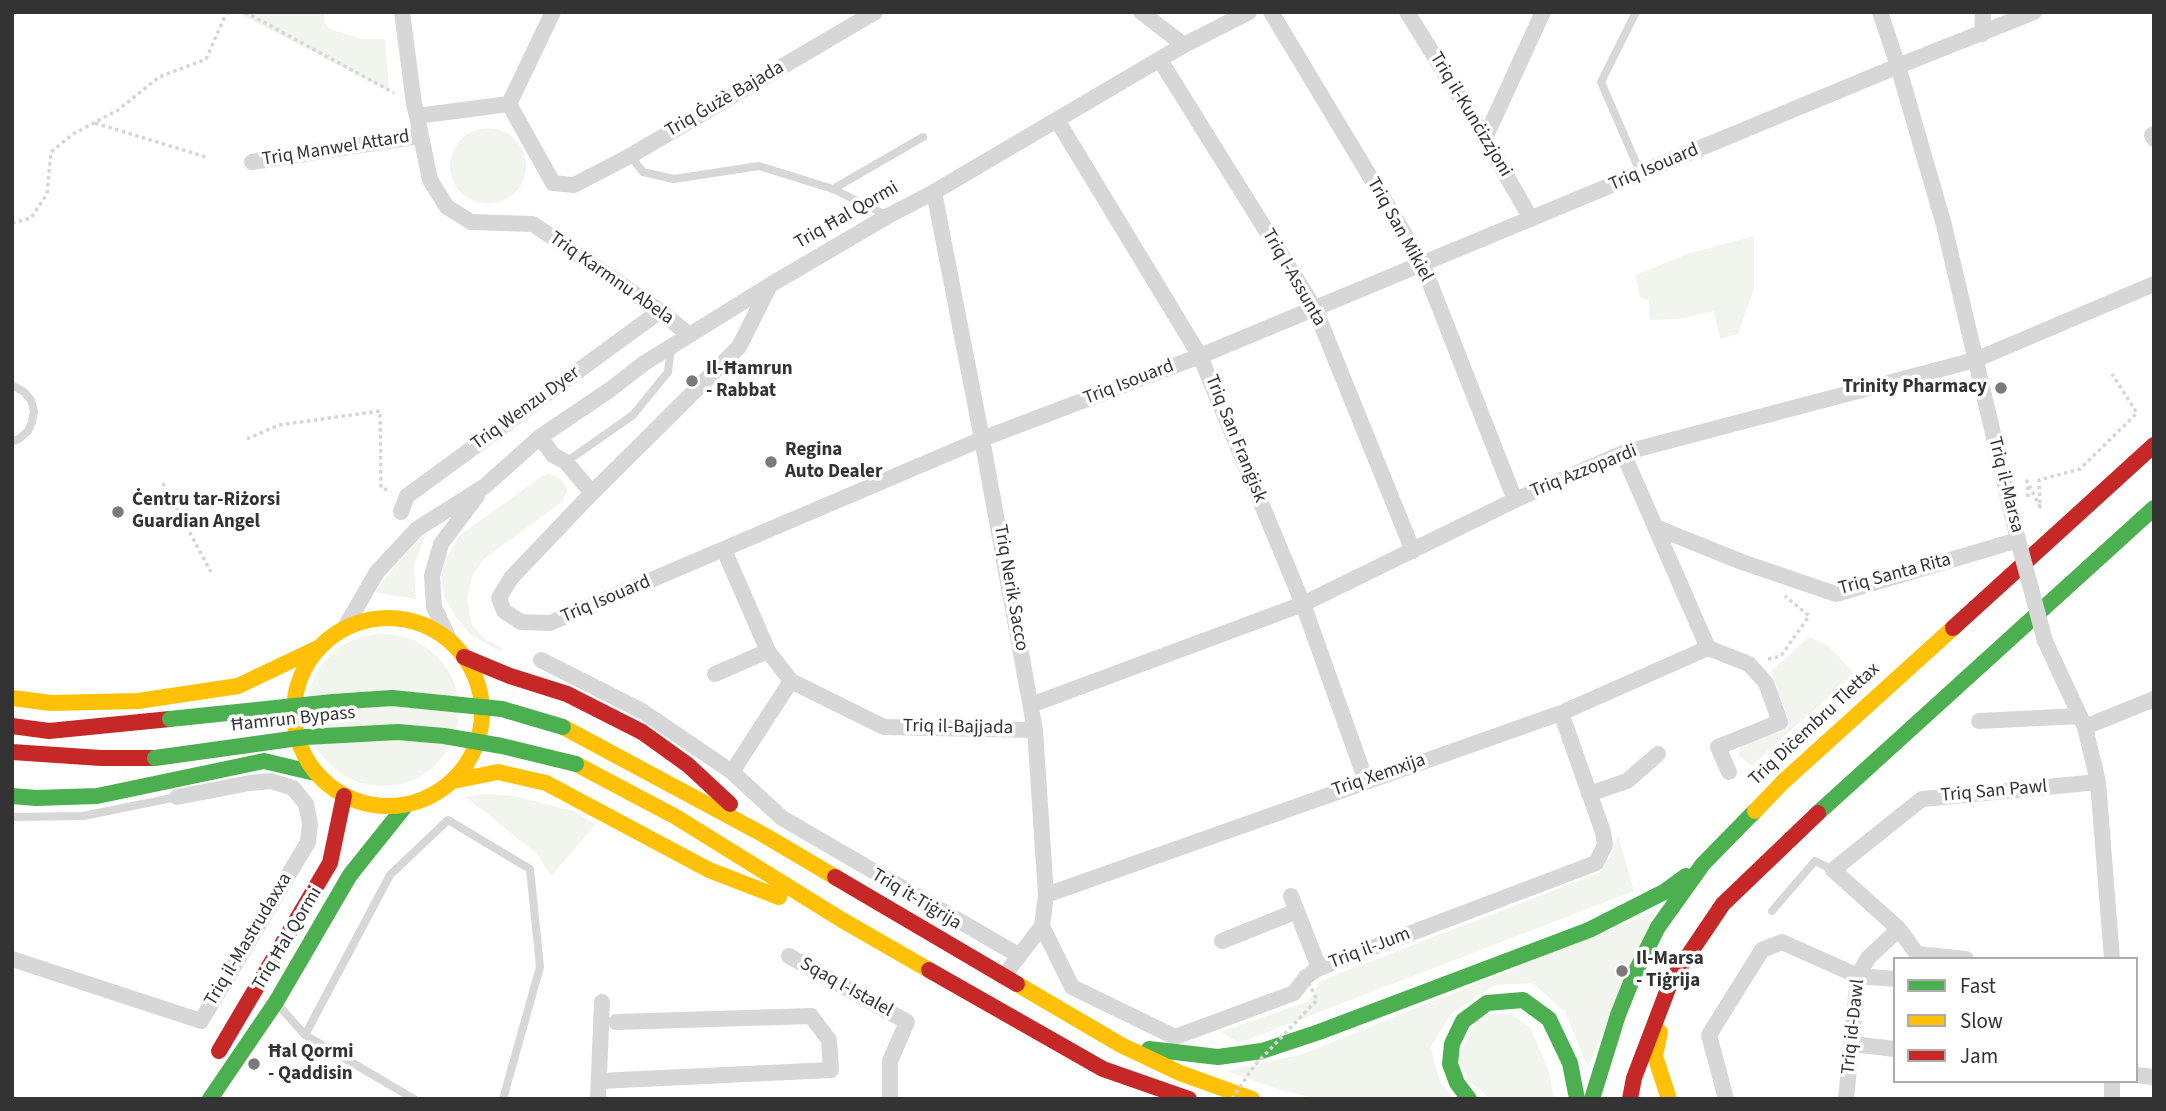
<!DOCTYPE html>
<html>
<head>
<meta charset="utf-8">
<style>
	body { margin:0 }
	#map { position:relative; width:2166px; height:1111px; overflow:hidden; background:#fff; font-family:"Source Sans 3",sans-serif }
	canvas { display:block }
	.frame { position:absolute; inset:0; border:14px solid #333; pointer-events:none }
	.legend { position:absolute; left:1893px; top:957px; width:245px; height:126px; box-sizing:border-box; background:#fff; border:2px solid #adadad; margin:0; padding:9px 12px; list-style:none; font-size:21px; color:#333 }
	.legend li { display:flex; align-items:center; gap:14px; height:35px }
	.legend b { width:35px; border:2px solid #adadad }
</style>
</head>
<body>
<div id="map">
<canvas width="2166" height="1111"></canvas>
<div class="frame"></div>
<ul class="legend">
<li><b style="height:9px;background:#4caf50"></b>Fast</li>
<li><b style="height:9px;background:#ffc107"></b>Slow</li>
<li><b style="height:9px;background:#c62828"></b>Jam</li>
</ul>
</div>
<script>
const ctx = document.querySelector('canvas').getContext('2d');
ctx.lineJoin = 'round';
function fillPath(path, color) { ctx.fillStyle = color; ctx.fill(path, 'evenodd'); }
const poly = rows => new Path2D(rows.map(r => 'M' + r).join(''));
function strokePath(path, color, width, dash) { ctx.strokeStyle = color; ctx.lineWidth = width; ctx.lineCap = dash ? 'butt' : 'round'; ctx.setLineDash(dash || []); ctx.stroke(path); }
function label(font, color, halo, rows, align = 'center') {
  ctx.font = font + ' "Source Sans 3",sans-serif'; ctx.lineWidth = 7; ctx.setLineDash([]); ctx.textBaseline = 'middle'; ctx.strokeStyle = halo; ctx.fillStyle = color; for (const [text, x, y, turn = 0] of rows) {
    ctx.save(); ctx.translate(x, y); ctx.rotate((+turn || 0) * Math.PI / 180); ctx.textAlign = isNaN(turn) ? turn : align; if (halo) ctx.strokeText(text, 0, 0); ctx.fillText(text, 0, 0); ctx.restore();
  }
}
const green = poly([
	[236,12,324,12,325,23,329,29,361,39,385,39,389,91],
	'450 166a38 38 0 1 1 76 0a38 38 0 1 1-76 0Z',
	[1754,236,1754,289,1738,334,1720,339,1714,311,1678,319,1650,320,1649,300,1640,298,1636,275,1687,254],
	[549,474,559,478,565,485,567,491,562,502,484,559,472,576,467,599,472,625,486,640,502,648,501,652,471,635,456,617,444,597,441,577,446,559,460,535,542,476],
	[426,534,414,566,416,599,374,592,409,550],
	'307 710a76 76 0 1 1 152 0a76 76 0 1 1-152 0Z',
	[1809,637,1829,646,1854,674,1751,766,1739,756,1740,745,1774,733,1789,721,1771,671],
	[483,794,514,796,573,811,596,824,551,876,537,854,466,797],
	[1618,835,1634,891,1239,1043,1221,1032,1309,1001,1320,981,1599,873,1611,856],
	[1656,911,1588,1067,1565,1012,1533,983,1494,985,1450,1015,1431,1047,1440,1082,1454,1099,1319,1099,1284,1091,1226,1071,1303,1054],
	[1479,1014,1511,1014,1530,1027,1549,1071,1554,1099,1491,1099,1469,1081,1458,1058]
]);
const path = poly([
	[245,12,394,93],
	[95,123,206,157],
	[12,223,31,218,47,194,51,152,73,134,118,110,159,77,206,59,227,12],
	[247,439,279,425,380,411,381,488,391,491],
	[163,483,211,572],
	[2028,497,2027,481,2040,507,2039,480,2080,469,2137,413,2112,374],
	[1768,659,1781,656,1809,616,1785,596]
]);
const lane = poly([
	[1636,12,1601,82,1641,174],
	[630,156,643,172,674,179,759,166,833,189,888,216],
	[833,189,923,137],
	[12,385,24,392,31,400,34,411,32,422,28,431,20,438,12,442],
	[566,462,633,415,668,372,671,349],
	[12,817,83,816,177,797],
	[1772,911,1815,861,1833,870],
	[279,1006,305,1035,414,1099],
	[305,1035,390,875,448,820,530,869,540,967,503,1099]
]);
const street = poly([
	[402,12,414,104,417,116],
	[1141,12,1184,45],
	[1271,12,1422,263,1515,500],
	[1407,12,1485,138,1531,219],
	[1982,34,1983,12],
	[1160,60,1315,309,1413,551],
	[509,104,417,116,430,180,447,207,471,222,533,224,660,311,689,335],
	[509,104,553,183,574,185,630,156,875,12],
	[509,104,553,12],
	[1057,120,1200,356,1303,604,1366,781],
	[2154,134,2152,135,2154,139],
	[1485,138,1543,12],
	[252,162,420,136],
	[934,192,982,439,1035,730,1046,895,1042,926,1003,977],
	[770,285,739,347,592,493,511,578,499,598,504,611,521,622,550,623,982,439,1200,356,1898,66,2034,12],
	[540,437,553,455,566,462,592,493],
	[1623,453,1708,648,1749,664,1766,683,1780,722,1718,747,1729,772],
	[401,512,407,496,660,311],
	[1655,527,1742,562,1836,594,2018,540,1944,225,1898,66,1880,12],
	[724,550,768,651,791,681],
	[344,629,377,572,417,529,485,486,540,437,611,389,643,364,770,285,888,216,934,192,1184,45,1249,12],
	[450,641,434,607,432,576,441,544,477,496],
	[2045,641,2085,727,2098,782,2112,959],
	[541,660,642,711,732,772,782,818,1018,955],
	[715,674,768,651],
	[1031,705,1303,604,1515,500,1623,453,1975,360,2154,284],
	[1979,721,2080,716],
	[2085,727,2154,699],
	[732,772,791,681,884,727,1035,730],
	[1589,794,1627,781,1658,754],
	[1046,895,1561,713,1708,648],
	[1291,896,1319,968],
	[1042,926,1072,987,1175,1037,1294,993,1306,977,1319,968,1596,863,1605,845,1603,832,1561,713],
	[1222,941,1297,911],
	[789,956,907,1022,890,1061,890,1099],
	[12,959,201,1021,308,842,310,824,306,804,293,788,271,781,250,783,177,797],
	[1966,959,1917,954,1899,929,1833,870,1922,799,2098,782],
	[1852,1044,1895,1049],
	[2136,1075,2154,1077],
	[599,1081,831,1070,829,1040,811,1016,616,1022],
	[598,1099,602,1002],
	[1726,1099,1709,1035,1762,950,1782,942,1858,976,1895,979],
	[1846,1099,1858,976,1868,958,1899,929],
	[2112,1099,2112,1081]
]);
const fast = poly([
	[12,796,36,798,97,796,264,761,315,773],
	[1818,813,2154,508],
	[1149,1049,1218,1057,1262,1051,1319,1032,1589,930,1664,892,1686,876],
	[210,1099,276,1002,350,875,406,805],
	[1469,1099,1457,1083,1450,1064,1452,1044,1463,1021,1487,1003,1523,1000,1549,1019,1570,1063,1577,1099],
	[1592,1099,1618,1015,1634,975,1658,927,1703,864,1755,811]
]);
const slow = poly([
	'294 712a94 94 0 1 1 188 0a94 94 0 1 1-188 0Z',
	[12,698,51,703,138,701,238,686,320,647],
	[563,727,764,835,835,877],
	[576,764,676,817,842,920,929,970],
	[453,781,498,772,546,783,709,870,779,897],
	[1755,811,1784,781,1953,628],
	[1017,984,1121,1045,1180,1073,1252,1099],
	[1660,1032,1655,1056,1669,1099]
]);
const jam = poly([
	[1953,628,2154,445],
	[464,657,510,676,567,694,642,732,688,765,730,804],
	[12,726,49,731,170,719],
	[12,752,101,758,155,758],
	[835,877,1017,984],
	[929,970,1103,1069,1189,1099],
	[219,1051,330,863,344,796],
	[1630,1099,1634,1078,1671,981,1723,904,1818,813]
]);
const pathBridge = poly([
	[1232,1099,1254,1066,1317,1000,1306,977]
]);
const streetBridge = poly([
	[2018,540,2045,641]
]);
const fastBridge = poly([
	[170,719,333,702,392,698,502,709,563,727],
	[155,758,306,737,398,732,444,736,502,746,576,764]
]);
const markers = [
	[692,381,7,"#7a7a7a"],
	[2001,388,7,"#7a7a7a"],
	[771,462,7,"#7a7a7a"],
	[118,512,7,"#7a7a7a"],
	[1622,971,7,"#7a7a7a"],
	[254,1064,7,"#7a7a7a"]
];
const streetNames = [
	["Triq Ġużè Bajada",725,100,-30],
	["Triq il-Kunċizzjoni",1470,115,59],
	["Triq Manwel Attard",336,149,-9],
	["Triq Isouard",1654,168,-23],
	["Triq Ħal Qormi",847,216,-30],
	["Triq San Mikiel",1399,230,61],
	["Triq l-Assunta",1293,278,60],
	["Triq Karmnu Abela",611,279,35],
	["Triq Isouard",1129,383,-21],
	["Triq Wenzu Dyer",526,409,-36],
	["Triq San Franġisk",1235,439,68],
	["Triq Azzopardi",1584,472,-22],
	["Triq il-Marsa",2005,485,76],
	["Triq Santa Rita",1895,575,-15],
	["Triq Nerik Sacco",1010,588,80],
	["Triq Isouard",606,600,-23],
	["Ħamrun Bypass",293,720,-6],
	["Triq Diċembru Tlettax",1815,725,-43],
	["Triq il-Bajjada",958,728,1],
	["Triq Xemxija",1379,776,-19],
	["Triq San Pawl",1994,792,-5],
	["Triq it-Tiġrija",916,900,31],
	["Triq Ħal Qormi",288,939,-59],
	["Triq il-Mastrudaxxa",249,940,-59],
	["Triq il-Jum",1370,949,-21],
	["Sqaq l-Istalel",846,988,29],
	["Triq id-Dawl",1854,1027,-84]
];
const poiNames = [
	["Il-Ħamrun",706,370],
	["- Rabbat",706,392],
	["Trinity Pharmacy",1987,388,"right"],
	["Regina",785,451],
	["Auto Dealer",785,473],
	["Ċentru tar-Riżorsi",132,501],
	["Guardian Angel",132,523],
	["Il-Marsa",1636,960],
	["- Tiġrija",1636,982],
	["Ħal Qormi",268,1053],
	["- Qaddisin",268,1075]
];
fillPath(green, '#f1f5ed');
strokePath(path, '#d6d6d6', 3.5, [3.5, 3.5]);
strokePath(lane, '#d7d7d7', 8);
strokePath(street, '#d7d7d7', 16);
strokePath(fast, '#4caf50', 16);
strokePath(slow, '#ffc107', 16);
strokePath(jam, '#c62828', 16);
strokePath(pathBridge, '#d6d6d6', 3.5, [3.5, 3.5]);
strokePath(streetBridge, '#d7d7d7', 16);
strokePath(fastBridge, '#4caf50', 16);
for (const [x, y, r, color] of markers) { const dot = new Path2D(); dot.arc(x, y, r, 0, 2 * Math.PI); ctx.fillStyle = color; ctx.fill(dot); strokePath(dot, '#fff', 2.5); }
label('19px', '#333', '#fff', streetNames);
label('bold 19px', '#333', '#fff', poiNames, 'left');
</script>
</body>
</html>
